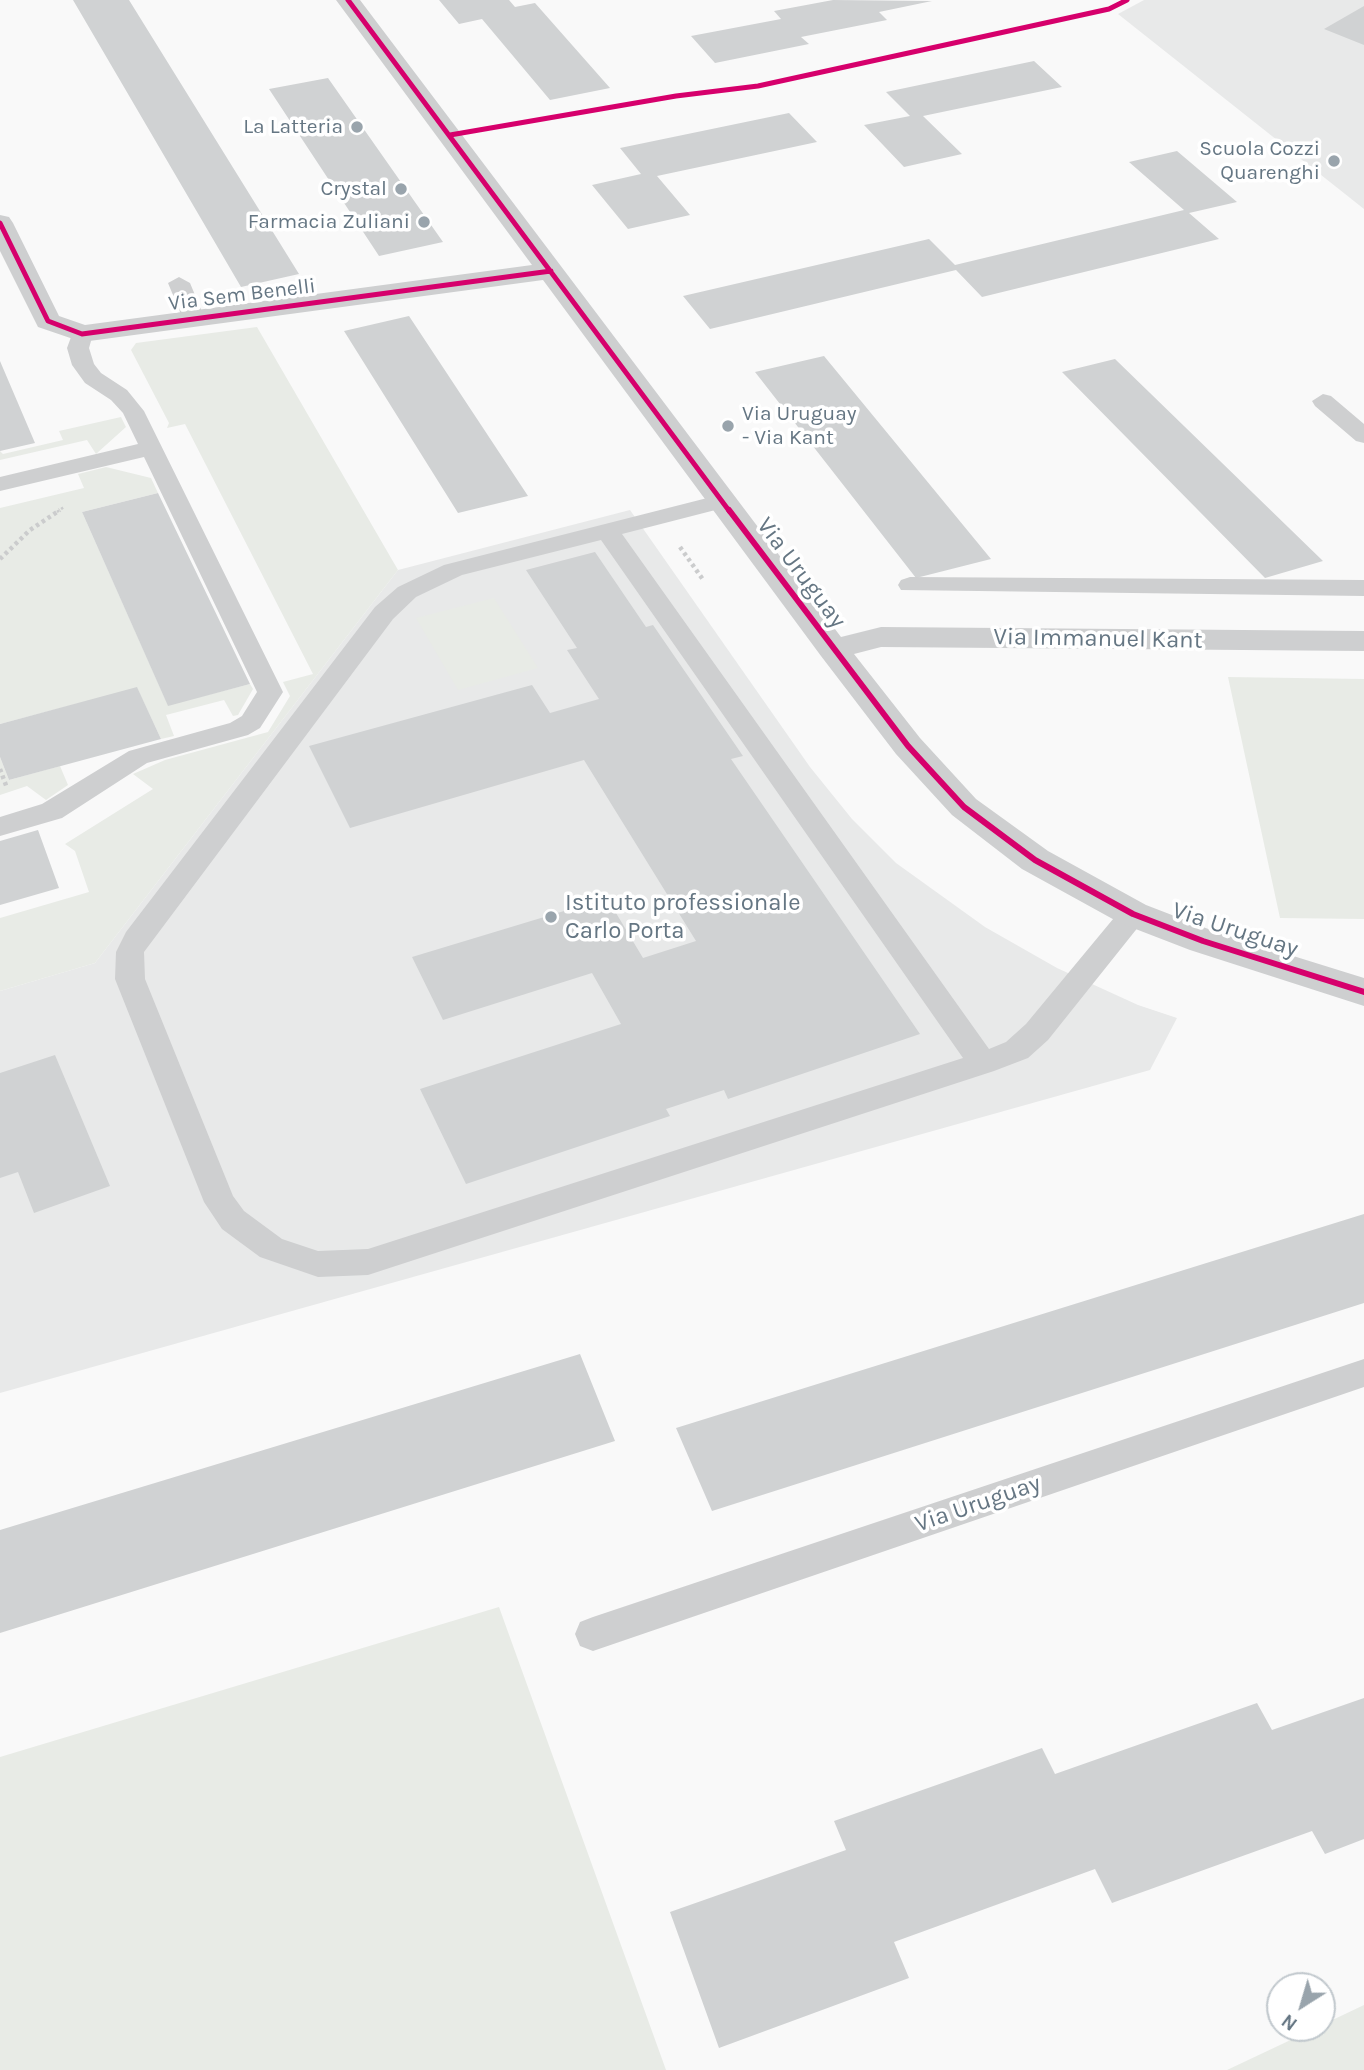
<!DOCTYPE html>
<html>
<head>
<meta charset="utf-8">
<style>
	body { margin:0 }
	#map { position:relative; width:1364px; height:2070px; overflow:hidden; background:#f9f9f9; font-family:Karla,sans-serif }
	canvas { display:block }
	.north { position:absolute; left:1266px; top:1972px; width:70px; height:70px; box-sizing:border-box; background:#fff; border:2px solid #c1c8cd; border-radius:50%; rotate:217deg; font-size:19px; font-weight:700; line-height:28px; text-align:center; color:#657683 }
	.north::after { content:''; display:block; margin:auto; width:24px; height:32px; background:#99a4ac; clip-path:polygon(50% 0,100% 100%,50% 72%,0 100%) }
</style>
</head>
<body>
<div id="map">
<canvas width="1364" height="2070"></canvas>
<div class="north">N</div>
</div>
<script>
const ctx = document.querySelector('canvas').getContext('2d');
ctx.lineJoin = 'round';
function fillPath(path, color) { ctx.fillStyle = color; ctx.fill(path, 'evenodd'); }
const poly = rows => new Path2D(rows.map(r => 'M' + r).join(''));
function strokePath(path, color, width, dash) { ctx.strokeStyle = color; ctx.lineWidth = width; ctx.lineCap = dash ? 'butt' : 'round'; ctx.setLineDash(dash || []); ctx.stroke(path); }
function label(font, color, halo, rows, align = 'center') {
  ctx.font = font + ' Karla,sans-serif'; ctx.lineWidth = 7; ctx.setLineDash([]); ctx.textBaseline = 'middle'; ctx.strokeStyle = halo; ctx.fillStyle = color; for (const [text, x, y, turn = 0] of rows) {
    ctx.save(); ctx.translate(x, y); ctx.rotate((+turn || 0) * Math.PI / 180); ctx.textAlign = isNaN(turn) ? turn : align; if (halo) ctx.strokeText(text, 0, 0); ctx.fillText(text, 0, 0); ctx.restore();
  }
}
const built = poly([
	[1144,0,1364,0,1364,209,1118,14],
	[630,510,810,767,852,819,896,863,985,927,1057,968,1138,1005,1177,1018,1150,1070,0,1393,0,991,95,963,398,570]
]);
const green = poly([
	[257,327,398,570,95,963,0,991,0,918,89,892,75,851,65,844,153,789,133,774,165,760,268,732,290,696,283,682,313,674,185,424,167,428,169,423,131,350,136,343],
	[121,417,126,427,96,454,87,440,0,460,0,451,3,454,63,440,59,431],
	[106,467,151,478,158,493,82,512,168,705,250,684,253,689,238,715,233,716,224,700,166,715,174,736,161,739,137,688,0,724,0,508,84,488,78,474],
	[494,598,538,668,458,690,416,618],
	[1228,677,1364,679,1364,919,1280,918],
	[0,757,9,780,60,766,68,785,46,800,27,786,0,795],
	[499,1607,666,2070,0,2070,0,1757],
	[1364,2005,1364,2070,1227,2070,1316,2028,1322,2028,1322,2025]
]);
const building = poly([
	[73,0,129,0,299,274,241,287],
	[439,0,509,0,515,7,535,3,610,88,550,100,482,19,459,24],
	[833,0,932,1,879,12,887,20,801,37,809,44,715,63,691,36,781,19,774,11],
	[1364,6,1364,45,1324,29],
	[1034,61,1062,87,923,116,962,154,904,167,864,125,910,116,886,92],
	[328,78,443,242,379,256,269,89],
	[789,113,817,142,657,176,690,215,628,229,592,185,641,174,620,148],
	[1177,151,1237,202,1189,213,1219,239,982,297,956,270,710,329,683,296,929,239,955,265,1184,210,1129,162],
	[409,316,528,496,458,513,344,331],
	[824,356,991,559,916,578,755,372],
	[1115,359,1323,561,1265,578,1062,372],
	[0,361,35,443,0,451],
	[158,493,250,684,168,706,82,512],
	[595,552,646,627,653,625,743,756,731,759,920,1034,728,1099,724,1090,666,1109,670,1116,466,1184,420,1089,621,1024,592,973,443,1020,412,957,607,898,643,958,696,941,584,760,350,828,309,746,532,685,550,713,599,699,567,650,577,648,526,570],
	[137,687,161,739,9,780,0,757,0,724],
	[38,830,59,888,0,905,0,841],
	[55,1055,110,1186,34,1213,18,1172,0,1178,0,1073],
	[1364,1214,1364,1303,712,1511,676,1428],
	[580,1354,615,1441,0,1633,0,1530],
	[1364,1698,1364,1839,1325,1854,1312,1831,1112,1903,1095,1869,894,1942,909,1978,719,2048,670,1912,846,1850,834,1821,1042,1748,1055,1774,1257,1703,1272,1730]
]);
const pathFar1 = poly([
	[489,128,676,96,758,86,1109,9,1127,0],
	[57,512,64,507]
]);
const path = poly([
	[680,547,704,581],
	[0,559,30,530,60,510],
	[0,769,7,788]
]);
const lane = poly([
	[179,277,190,283,205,319,202,324,194,326,183,319,168,283,179,277],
	[82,327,93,334,89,348,94,364,101,373,127,390,144,411,283,692,260,728,248,735,147,763,62,818,0,836,0,817,42,804,129,751,230,723,242,716,257,692,144,457,0,491,0,477,138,444,123,413,111,400,85,383,72,365,67,348,74,329,82,327],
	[1323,394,1331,396,1364,424,1364,443,1356,441,1315,406,1312,401,1323,394],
	[723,494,731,496,735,501,731,506,622,534,989,1049,1006,1042,1026,1024,1123,907,1133,904,1143,907,1147,914,1143,921,1048,1040,1028,1058,994,1071,368,1275,318,1277,260,1257,222,1229,204,1202,115,979,116,952,126,932,375,607,398,587,444,565,723,494],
	[601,540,963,1058,368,1249,318,1251,282,1239,244,1211,233,1196,145,979,144,952,393,619,416,597,462,575,601,540],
	[910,577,1364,580,1364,596,901,590,898,585,901,580,910,577],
	[1364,1359,1364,1387,593,1651,580,1646,575,1634,580,1622,593,1617,1364,1359]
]);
const street = poly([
	[336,0,360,0,841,637,881,627,1364,631,1364,651,881,647,854,654,920,738,976,799,1048,851,1146,905,1216,932,1364,978,1364,1006,1190,950,1120,923,1022,869,952,815,896,754,821,656,543,280,82,342,38,327,0,251,0,215,9,217,13,223,59,316,85,325,532,265,336,0]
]);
const cyclewayFar1 = poly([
	[348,0,730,512],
	[450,135,676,96,758,86,1109,9,1127,0],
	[0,223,48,321,82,334,551,271]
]);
const cycleway = poly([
	[729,510,908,746,964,807,1035,860,1133,914,1203,941,1364,992]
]);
const markers = [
	[357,127,7,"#99a4ac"],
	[1334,161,7,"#99a4ac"],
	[401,189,7,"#99a4ac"],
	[424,222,7,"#99a4ac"],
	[728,426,7,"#99a4ac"],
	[551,917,7,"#99a4ac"]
];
const farPoinames = [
	["La Latteria",343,127],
	["Scuola Cozzi",1320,149],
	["Quarenghi",1320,173],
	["Crystal",387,189],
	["Farmacia Zuliani",410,222],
	["Via Uruguay",742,414,"left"],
	["- Via Kant",742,438,"left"]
];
const farStreetnames = [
	["Via Sem Benelli",242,295,-7]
];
const streetNames = [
	["Via Uruguay",801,573,53],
	["Via Immanuel Kant",1098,639,1],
	["Via Uruguay",1235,930,18],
	["Via Uruguay",978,1504,-19]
];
const poiNames = [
	["Istituto professionale",565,903],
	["Carlo Porta",565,931]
];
fillPath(built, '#e8e9e9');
fillPath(green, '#e8ebe6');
fillPath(building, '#d0d2d3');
strokePath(pathFar1, '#cbcccd', 2.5, [2.5, 2.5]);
strokePath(path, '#cbcccd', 4.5, [3.5, 3.5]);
fillPath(lane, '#cecfd0');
fillPath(street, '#cecfd0');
strokePath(cyclewayFar1, '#d6006c', 5);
strokePath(cycleway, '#d6006c', 6);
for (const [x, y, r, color] of markers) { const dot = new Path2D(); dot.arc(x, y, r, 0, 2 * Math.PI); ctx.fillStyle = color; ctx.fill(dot); strokePath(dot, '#fff', 2.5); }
label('21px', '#657683', '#fff', farPoinames, 'right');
label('21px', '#657683', '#fff', farStreetnames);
label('24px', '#657683', '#fff', streetNames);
label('24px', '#657683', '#fff', poiNames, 'left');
</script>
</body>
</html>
